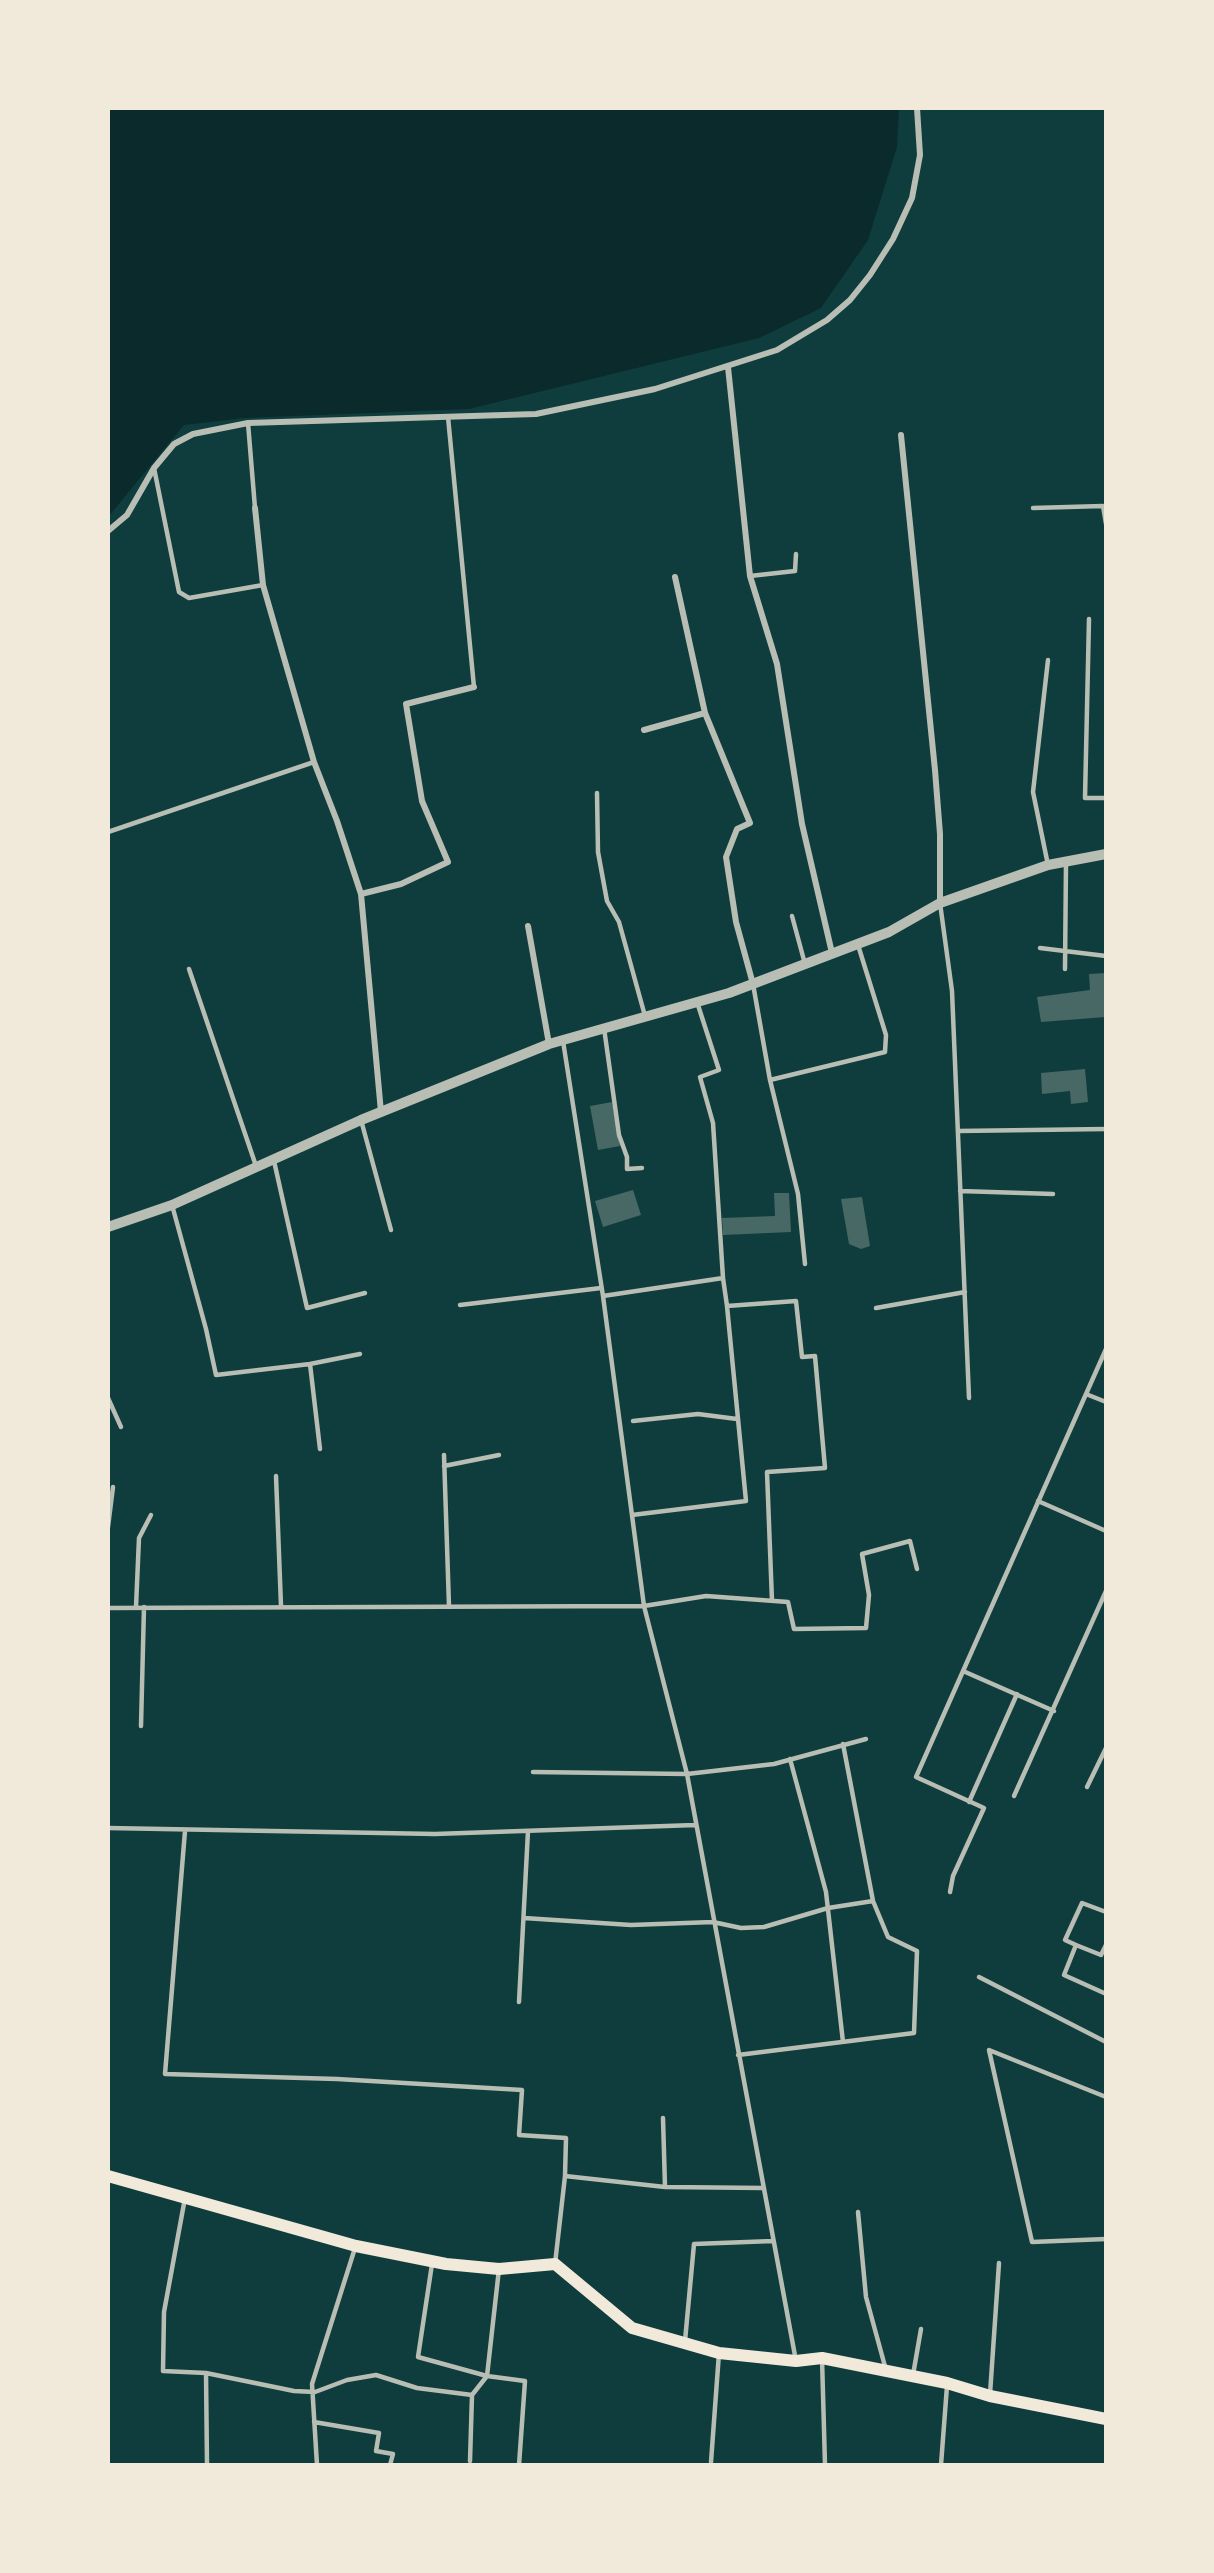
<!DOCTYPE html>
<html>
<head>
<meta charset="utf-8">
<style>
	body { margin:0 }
	#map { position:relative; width:1214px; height:2573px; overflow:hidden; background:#0f3d3e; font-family:"PT Serif",serif }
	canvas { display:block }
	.frame { position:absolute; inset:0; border:110px solid #f1e9da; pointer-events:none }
</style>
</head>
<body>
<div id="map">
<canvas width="1214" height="2573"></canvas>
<div class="frame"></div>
</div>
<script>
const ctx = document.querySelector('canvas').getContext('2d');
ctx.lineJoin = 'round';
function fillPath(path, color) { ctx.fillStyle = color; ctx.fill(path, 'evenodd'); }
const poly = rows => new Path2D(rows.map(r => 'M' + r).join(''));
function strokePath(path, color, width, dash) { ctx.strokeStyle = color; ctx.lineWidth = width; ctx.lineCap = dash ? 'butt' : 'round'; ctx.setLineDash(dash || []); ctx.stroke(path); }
const water = poly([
	[108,108,899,108,897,147,868,240,821,308,759,338,469,409,244,418,184,425,108,517]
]);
const building = poly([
	[1106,973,1106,1017,1041,1022,1037,997,1090,990,1089,974],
	[1085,1069,1088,1102,1071,1104,1070,1091,1042,1094,1041,1073],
	[612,1102,620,1146,598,1150,590,1106],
	[633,1190,641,1215,603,1227,595,1201],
	[774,1193,789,1193,791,1232,723,1235,722,1218,775,1216],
	[862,1197,870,1246,861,1249,849,1244,841,1199]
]);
const service = poly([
	[448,417,474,687],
	[248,423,255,508],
	[154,468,179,592,189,598,263,585],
	[1033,508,1103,506,1106,524],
	[750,576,795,571,796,554],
	[1089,619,1085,798,1106,798],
	[1048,660,1033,792,1048,865],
	[597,793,598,852,607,901,619,922,645,1016],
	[108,832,314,762],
	[940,903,952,991,969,1398],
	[792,916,805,964],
	[1040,948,1106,956],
	[189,969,256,1166],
	[1065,969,1066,862],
	[753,984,770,1080,798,1194,805,1264],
	[697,1002,719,1070,700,1077,713,1123,723,1278],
	[604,1028,619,1135,627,1157,627,1169,642,1168],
	[563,1041,603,1296,644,1606,687,1774,796,2361],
	[770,1080,885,1052,886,1035,858,945],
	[361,1120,391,1230],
	[958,1131,1106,1129],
	[274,1161,307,1308,365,1293],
	[960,1191,1053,1194],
	[172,1205,206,1329,216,1375,310,1364,360,1354],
	[603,1296,723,1278,727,1306,746,1501,632,1515],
	[460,1305,601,1288],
	[727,1306,796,1301,802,1357,815,1356,825,1468,767,1472,772,1601],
	[876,1308,965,1292],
	[310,1364,320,1449],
	[1086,1394,1106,1402],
	[108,1398,121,1427],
	[633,1421,698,1414,737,1419],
	[444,1455,449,1606],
	[444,1466,499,1455],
	[276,1476,281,1606],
	[1038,1501,1106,1531],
	[108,1527,113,1487],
	[136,1607,139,1538,151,1515],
	[108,1608,644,1606,706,1596,788,1602,794,1629,866,1628,869,1595,862,1554,910,1541,917,1569],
	[963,1671,1054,1711],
	[141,1726,144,1607],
	[790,1759,826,1892,843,2042],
	[533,1772,687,1774,774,1764,866,1739],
	[1087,1787,1106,1748],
	[1014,1796,1106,1591],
	[969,1802,1017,1694],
	[108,1828,435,1834,695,1825],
	[185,1831,165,2074,337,2079,522,2090,519,2135,566,2138,565,2176],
	[950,1892,953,1876,984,1808,916,1777,1106,1349],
	[524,1918,631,1925,713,1922,741,1928,764,1927,828,1908,873,1901],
	[1076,1945,1065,1940,1082,1903,1106,1912],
	[979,1977,1106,2042],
	[1104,1993,1064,1975,1076,1945,1101,1955,1106,1945],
	[519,2002,528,1831],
	[738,2055,914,2033,917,1951,888,1937,873,1901,843,1744],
	[1106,2097,989,2050,1032,2242,1106,2239],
	[665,2187,763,2188],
	[185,2198,164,2312,163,2371,206,2373,207,2465],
	[858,2212,866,2297,886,2370],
	[432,2264,418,2357,487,2376,525,2381,519,2465],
	[555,2264,565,2176,665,2187,663,2118],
	[685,2341,694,2244,773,2241],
	[822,2358,825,2465],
	[206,2373,294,2391,315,2392,347,2380,376,2375,417,2388,472,2395],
	[913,2375,921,2329],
	[990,2394,999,2263],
	[314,2422,379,2433,376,2451,393,2454,390,2465],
	[470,2461,472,2395,487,2376,499,2269],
	[711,2462,719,2353],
	[317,2465,312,2384,355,2248],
	[941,2465,947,2386]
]);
const minor = poly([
	[728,367,750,576,777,664,802,824,832,953],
	[901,435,935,770,940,834,940,903],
	[255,508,263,585,314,762,337,821,361,894,381,1112],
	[108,531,127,515,154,468,174,444,193,434,248,423,536,414,655,389,777,350,827,320,850,300,870,275,893,239,912,198,920,155,917,108],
	[675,577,705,713,750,823,737,829,726,857,736,922,753,984],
	[644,730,705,713],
	[361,894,401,884,448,862,422,801,406,704,474,687],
	[528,926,549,1044]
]);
const tertiary = poly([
	[108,1227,172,1205,361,1120,549,1044,729,993,889,932,940,903,1048,865,1106,854]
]);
const secondary = poly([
	[108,2176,356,2246,446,2264,499,2269,555,2264,632,2328,719,2353,796,2361,822,2358,947,2383,990,2396,1106,2419]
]);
fillPath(water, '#0a2a2b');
fillPath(building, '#486865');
strokePath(service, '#b8beb3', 4.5);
strokePath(minor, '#b8beb3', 6);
strokePath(tertiary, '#b8beb3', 10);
strokePath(secondary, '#f1e9da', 12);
</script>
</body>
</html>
